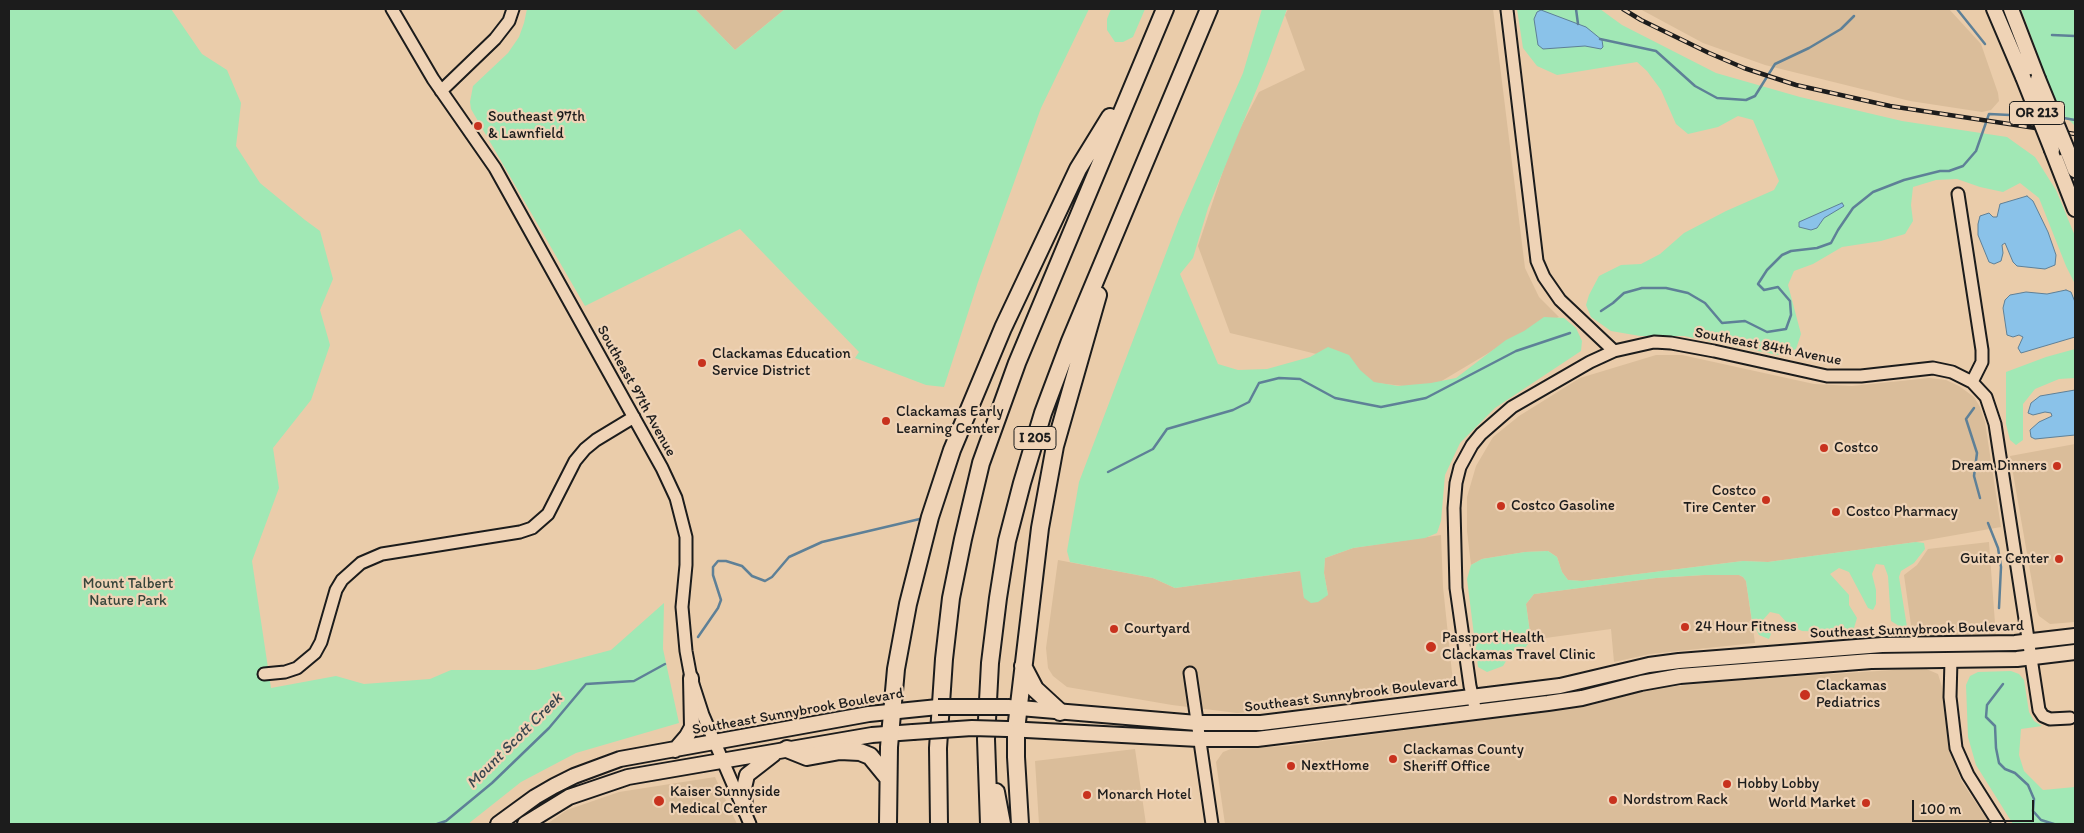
<!DOCTYPE html>
<html>
<head>
<meta charset="utf-8">
<style>
	body { margin:0 }
	#map { position:relative; width:2084px; height:833px; overflow:hidden; background:#eaccaa; font-family:Itim,sans-serif }
	canvas { display:block }
	.frame { position:absolute; inset:0; border:10px solid #1c1c1c; pointer-events:none }
	.scale { position:absolute; left:1912px; top:800px; width:122px; height:22px; box-sizing:border-box; border:2px solid #1c1c1c; border-top:0; padding-left:6px; font-size:15px; line-height:18px; white-space:nowrap; color:#1c1c1c; -webkit-text-stroke:4px #efd3b6; paint-order:stroke }
</style>
</head>
<body>
<div id="map">
<canvas width="2084" height="833"></canvas>
<div class="frame"></div>
<div class="scale">100 m</div>
</div>
<script>
const ctx = document.querySelector('canvas').getContext('2d');
ctx.lineJoin = 'round';
function fillPath(path, color) { ctx.fillStyle = color; ctx.fill(path, 'evenodd'); }
const poly = rows => new Path2D(rows.map(r => 'M' + r).join(''));
function strokePath(path, color, width, dash) { ctx.strokeStyle = color; ctx.lineWidth = width; ctx.lineCap = dash ? 'butt' : 'round'; ctx.setLineDash(dash || []); ctx.stroke(path); }
function label(font, color, halo, rows, align = 'center') {
  ctx.font = font + ' Itim,sans-serif'; ctx.lineWidth = 4.5; ctx.setLineDash([]); ctx.textBaseline = 'middle'; ctx.strokeStyle = halo; ctx.fillStyle = color; for (const [text, x, y, turn = 0] of rows) {
    ctx.save(); ctx.translate(x, y); ctx.rotate((+turn || 0) * Math.PI / 180); ctx.textAlign = isNaN(turn) ? turn : align; if (halo) ctx.strokeText(text, 0, 0); ctx.fillText(text, 0, 0); ctx.restore();
  }
}
const built = poly([
	[695,9,785,9,735,50],
	[1288,9,1493,9,1525,268,1539,297,1559,317,1522,333,1440,382,1421,388,1350,380,1333,358,1230,333,1198,246,1232,144,1259,92,1305,70,1285,15],
	[1640,9,1949,9,1981,44,1998,93,1999,101,1991,110,1982,112,1910,101,1765,65,1703,43],
	[1656,355,1682,355,1814,384,1852,386,1929,378,1946,380,1959,386,1974,397,1980,407,1985,422,2001,527,1916,542,1768,562,1743,561,1582,581,1568,580,1562,572,1557,557,1548,551,1525,552,1482,559,1471,565,1467,531,1467,497,1476,466,1493,437,1519,416,1580,378],
	[2075,444,2075,622,2050,624,2039,616,2037,611,2010,456],
	[1441,535,1443,587,1453,682,1449,688,1308,707,1237,713,1172,705,1067,687,1053,676,1048,668,1046,648,1058,560,1153,578,1175,588,1301,571,1304,598,1328,595,1324,573,1325,558,1353,548],
	[1989,542,1996,637,1913,639,1904,575,1917,565,1928,549],
	[1704,575,1739,575,1743,577,1746,581,1755,643,1650,654,1614,662,1611,629,1531,640,1526,604,1534,594,1656,578],
	[1924,668,1938,674,1942,687,1949,751,1962,782,1990,824,1225,824,1216,762,1223,752,1231,749,1287,746,1592,705,1648,689,1726,681],
	[1135,749,1146,824,1039,824,1035,761],
	[715,777,737,824,547,824,567,810,619,792]
]);
const green = poly([
	[9,9,171,9,202,54,227,70,241,103,236,146,260,183,305,220,320,231,333,279,320,310,330,345,311,400,273,448,279,488,252,561,271,688,336,676,364,684,430,679,451,670,535,670,611,650,664,603,663,649,679,723,576,753,521,782,468,824,9,824],
	[527,9,695,9,735,50,785,9,1089,9,1041,108,978,282,944,387,926,385,855,358,859,352,740,229,585,306,471,109,470,102,473,86,508,53,519,37,524,23],
	[1111,9,1145,9,1133,37,1123,42,1115,42,1107,30,1107,19],
	[1262,9,1287,9,1267,64,1208,208,1193,258,1180,274,1218,364,1238,370,1267,369,1310,357,1328,347,1349,355,1360,370,1374,382,1398,386,1431,383,1456,378,1506,340,1524,331,1544,317,1564,318,1576,328,1582,341,1581,351,1495,408,1460,443,1445,475,1441,521,1437,533,1425,538,1353,548,1325,558,1324,573,1328,595,1318,602,1311,603,1304,598,1300,571,1175,588,1153,578,1070,562,1067,551,1079,482,1179,219,1243,73],
	[1517,9,1600,9,1622,25,1716,73,1800,97,1902,121,2007,137,2035,157,2056,190,2075,236,2075,284,2066,266,2039,198,2020,183,2003,192,1980,187,1957,179,1936,180,1913,187,1911,205,1913,221,1905,234,1881,241,1842,247,1813,264,1794,271,1788,285,1801,334,1796,349,1778,355,1684,336,1640,336,1611,331,1591,317,1586,305,1589,295,1599,276,1621,265,1641,264,1660,254,1684,233,1726,211,1774,190,1779,181,1753,120,1738,116,1718,127,1688,134,1676,124,1661,90,1647,71,1637,62,1557,75,1537,66,1523,48],
	[2021,9,2075,9,2075,126,2058,109],
	[2075,349,2075,378,2059,379,2035,389,2023,404,2023,440,2016,445,2010,440,2006,424,2006,372,2046,357],
	[1916,542,1924,543,1925,549,1914,563,1901,571,1899,577,1907,627,1904,629,1891,621,1888,576,1884,565,1876,564,1872,574,1876,590,1876,604,1873,610,1868,608,1849,572,1839,568,1830,574,1849,595,1849,605,1857,618,1854,628,1834,632,1802,631,1789,625,1779,614,1770,612,1762,621,1771,634,1769,639,1759,635,1752,621,1746,581,1743,577,1739,575,1704,575,1656,578,1534,594,1526,604,1531,640,1525,648,1517,649,1511,653,1503,666,1487,672,1478,667,1467,579,1471,565,1482,559,1525,552,1548,551,1557,557,1562,572,1568,580,1582,581,1743,561,1768,562],
	[2011,671,2019,674,2024,680,2029,712,2034,721,2042,726,2021,729,2019,755,2024,771,2043,790,2075,787,2075,824,2013,824,1976,765,1968,737,1966,685,1970,676,1978,672]
]);
const water = poly([
	[1541,10,1586,27,1602,40,1603,47,1601,49,1585,46,1543,49,1538,45,1534,19,1537,12,1541,10],
	[2027,196,2033,201,2048,232,2056,255,2055,265,2045,269,2017,266,2013,262,2005,243,2002,245,2003,253,2001,261,1994,264,1989,262,1978,235,1978,224,1980,216,1989,213,1993,217,1997,217,2000,204,2027,196],
	[1842,203,1844,206,1824,218,1817,228,1811,230,1799,227,1799,222,1842,203],
	[2066,290,2071,292,2075,302,2075,337,2021,353,2018,348,2023,337,2019,335,2013,337,2007,335,2003,308,2005,300,2010,295,2026,292,2047,294,2066,290],
	[2075,390,2075,435,2035,439,2031,437,2030,430,2039,422,2052,416,2051,413,2045,412,2033,415,2028,413,2031,403,2040,396,2075,390]
]);
const stream = poly([
	[1576,9,1578,24],
	[1957,9,1985,44],
	[2052,35,2075,36],
	[1600,39,1656,51,1695,86,1717,98,1746,100,1755,96,1775,64,1809,48,1841,29,1854,16],
	[2058,117,2075,120],
	[1601,311,1613,303,1624,293,1642,288,1666,288,1688,293,1705,303,1722,323,1745,321,1767,332,1786,329,1791,315,1790,301,1778,287,1764,290,1758,284,1767,270,1782,255,1791,251,1817,248,1831,243,1838,230,1853,208,1873,192,1904,180,1940,171,1949,171,1963,166,1976,151,1989,114,2010,115,2022,111,2033,113],
	[1974,408,1966,419,1977,453,1974,476,1980,498],
	[1108,472,1153,449,1167,429,1233,410,1249,402,1259,383,1279,378,1300,379,1335,398,1381,407,1426,398,1516,351,1570,333],
	[1988,523,1998,548,2001,567,1999,608],
	[698,637,718,608,721,600,713,575,713,567,718,561,726,561,742,566,752,576,765,581,772,577,789,557,822,542,924,518],
	[2003,684,1987,705,1986,717,1995,726,1996,748,1999,763,2005,769,2015,773,2028,785,2034,799,2033,811,2041,820,2054,824],
	[437,824,446,821,492,783,549,728,586,684,634,681,665,664]
]);
const minor = poly([
	[392,9,433,79,495,168,662,468,676,498,686,537,686,565,682,607,686,651,691,678,703,715,750,824],
	[1507,10,1537,261,1544,277,1560,300,1614,351],
	[441,91,495,39,509,21,513,9],
	[1958,194,1982,350,1982,362,1972,382],
	[1951,660,1950,697,1956,748,1968,775,1999,824],
	[1190,673,1212,824],
	[264,674,285,672,297,668,315,653,321,642,336,590,342,580,361,563,382,554,520,532,532,528,548,514,575,461,585,449,596,440,634,417],
	[1476,712,1470,686,1456,588,1454,508,1456,483,1460,467,1472,445,1481,434,1512,407,1590,362,1614,351,1654,342,1671,343,1714,351,1827,376,1861,376,1933,368,1952,372,1972,382,1986,397,1995,424,2039,710,2043,716,2050,719,2070,718]
]);
const major = poly([
	[1994,9,2023,77],
	[2011,9,2038,79],
	[2052,150,2075,209],
	[2068,152,2075,170],
	[1008,707,1197,723,1261,723,1560,686,1649,665,1679,661,1882,645,2015,643,2075,636],
	[1007,729,1199,739,1257,739,1548,703,1582,698,1641,683,1680,676,1871,661,2017,659,2075,652],
	[675,750,687,736,692,727,691,678],
	[745,810,744,788,747,775,774,754],
	[498,824,535,797,554,786,574,776,620,759,869,714,938,707],
	[525,824,569,797,628,777,872,735,913,732]
]);
const highway = poly([
	[1023,666,1035,689,1060,712],
	[787,749,807,757,840,751,860,752,870,756,888,778],
	[996,792,1002,824],
	[888,824,889,747,896,669,908,604,930,517,952,450,1003,328,1078,169,1110,117],
	[939,824,938,748,944,659,951,598,963,539,981,463,1017,363,1165,9],
	[989,824,986,739,990,663,998,598,1007,541,1022,483,1043,413,1070,341,1209,9],
	[1020,824,1016,757,1016,730,1040,528,1055,446,1098,295]
]);
const rail = poly([
	[1623,9,1641,20,1709,53,1744,68,1796,85,1890,106,2075,134]
]);
const majorBridge = poly([
	[2023,77,2052,150],
	[2038,79,2068,152],
	[938,707,1007,707],
	[913,732,972,728,1007,729]
]);
const markers = [
	[478,126,5,"#c8321e"],
	[702,363,5,"#c8321e"],
	[886,421,5,"#c8321e"],
	[1824,448,5,"#c8321e"],
	[2057,466,5,"#c8321e"],
	[1766,500,5,"#c8321e"],
	[1501,506,5,"#c8321e"],
	[1836,512,5,"#c8321e"],
	[2059,559,5,"#c8321e"],
	[1685,627,5,"#c8321e"],
	[1114,629,5,"#c8321e"],
	[1431,647,6,"#c8321e"],
	[1805,695,6,"#c8321e"],
	[1393,759,5,"#c8321e"],
	[1291,766,5,"#c8321e"],
	[1727,784,5,"#c8321e"],
	[1087,795,5,"#c8321e"],
	[1613,800,5,"#c8321e"],
	[659,801,6,"#c8321e"],
	[1866,803,5,"#c8321e"]
];
const shields = [
	[2037,113,55],
	[1035,438,42]
];
const shieldNames = [
	["OR 213",2037,113],
	["I 205",1035,438]
];
const poiNames = [
	["Southeast 97th",488,117],
	["& Lawnfield",488,134],
	["Clackamas Education",712,354],
	["Service District",712,371],
	["Clackamas Early",896,412],
	["Learning Center",896,429],
	["Costco",1834,448],
	["Dream Dinners",2047,466,"right"],
	["Costco",1756,491,"right"],
	["Tire Center",1756,508,"right"],
	["Costco Gasoline",1511,506],
	["Costco Pharmacy",1846,512],
	["Guitar Center",2049,559,"right"],
	["24 Hour Fitness",1695,627],
	["Courtyard",1124,629],
	["Passport Health",1442,638],
	["Clackamas Travel Clinic",1442,655],
	["Clackamas",1816,686],
	["Pediatrics",1816,703],
	["Clackamas County",1403,750],
	["Sheriff Office",1403,767],
	["NextHome",1301,766],
	["Hobby Lobby",1737,784],
	["Kaiser Sunnyside",670,792],
	["Medical Center",670,809],
	["Monarch Hotel",1097,795],
	["Nordstrom Rack",1623,800],
	["World Market",1856,803,"right"]
];
const streetNames = [
	["Southeast 84th Avenue",1768,347,11],
	["Southeast 97th Avenue",636,391,61],
	["Southeast Sunnybrook Boulevard",1917,630,-2],
	["Southeast Sunnybrook Boulevard",1351,695,-7],
	["Southeast Sunnybrook Boulevard",798,712,-10]
];
const parkNames = [
	["Mount Talbert",128,584],
	["Nature Park",128,601]
];
const waterNames = [
	["Mount Scott Creek",515,741,-45]
];
fillPath(built, '#dabd9a');
fillPath(green, '#a1e8b5');
fillPath(water, '#8ac2e9');
strokePath(water, '#5e8097', 1);
strokePath(stream, '#5e8097', 2.5);
strokePath(minor, '#1c1c1c', 15);
strokePath(major, '#1c1c1c', 18);
strokePath(highway, '#1c1c1c', 20);
strokePath(minor, '#efd3b6', 11);
strokePath(major, '#efd3b6', 14);
strokePath(highway, '#efd3b6', 16);
strokePath(rail, '#1c1c1c', 4.5);
strokePath(rail, '#efd3b6', 2.5, [8]);
strokePath(majorBridge, '#1c1c1c', 18, []);
strokePath(majorBridge, '#efd3b6', 14);
for (const [x, y, r, color] of markers) { const dot = new Path2D(); dot.arc(x, y, r, 0, 2 * Math.PI); ctx.fillStyle = color; ctx.fill(dot); strokePath(dot, '#efd3b6', 2); }
for (const [x, y, w] of shields) { const box = new Path2D(); box.roundRect(x - w / 2, y - 11.5, w, 23, 4); ctx.fillStyle = '#efd3b6'; ctx.fill(box); strokePath(box, '#1c1c1c', 1); }
label('bold 14px', '#1c1c1c', null, shieldNames);
label('15px', '#1c1c1c', '#efd3b6', poiNames, 'left');
label('15px', '#1c1c1c', '#efd3b6', streetNames);
label('15px', '#37453b', '#efd3b6', parkNames);
label('italic 16px', '#38464f', '#efd3b6', waterNames);
</script>
</body>
</html>
